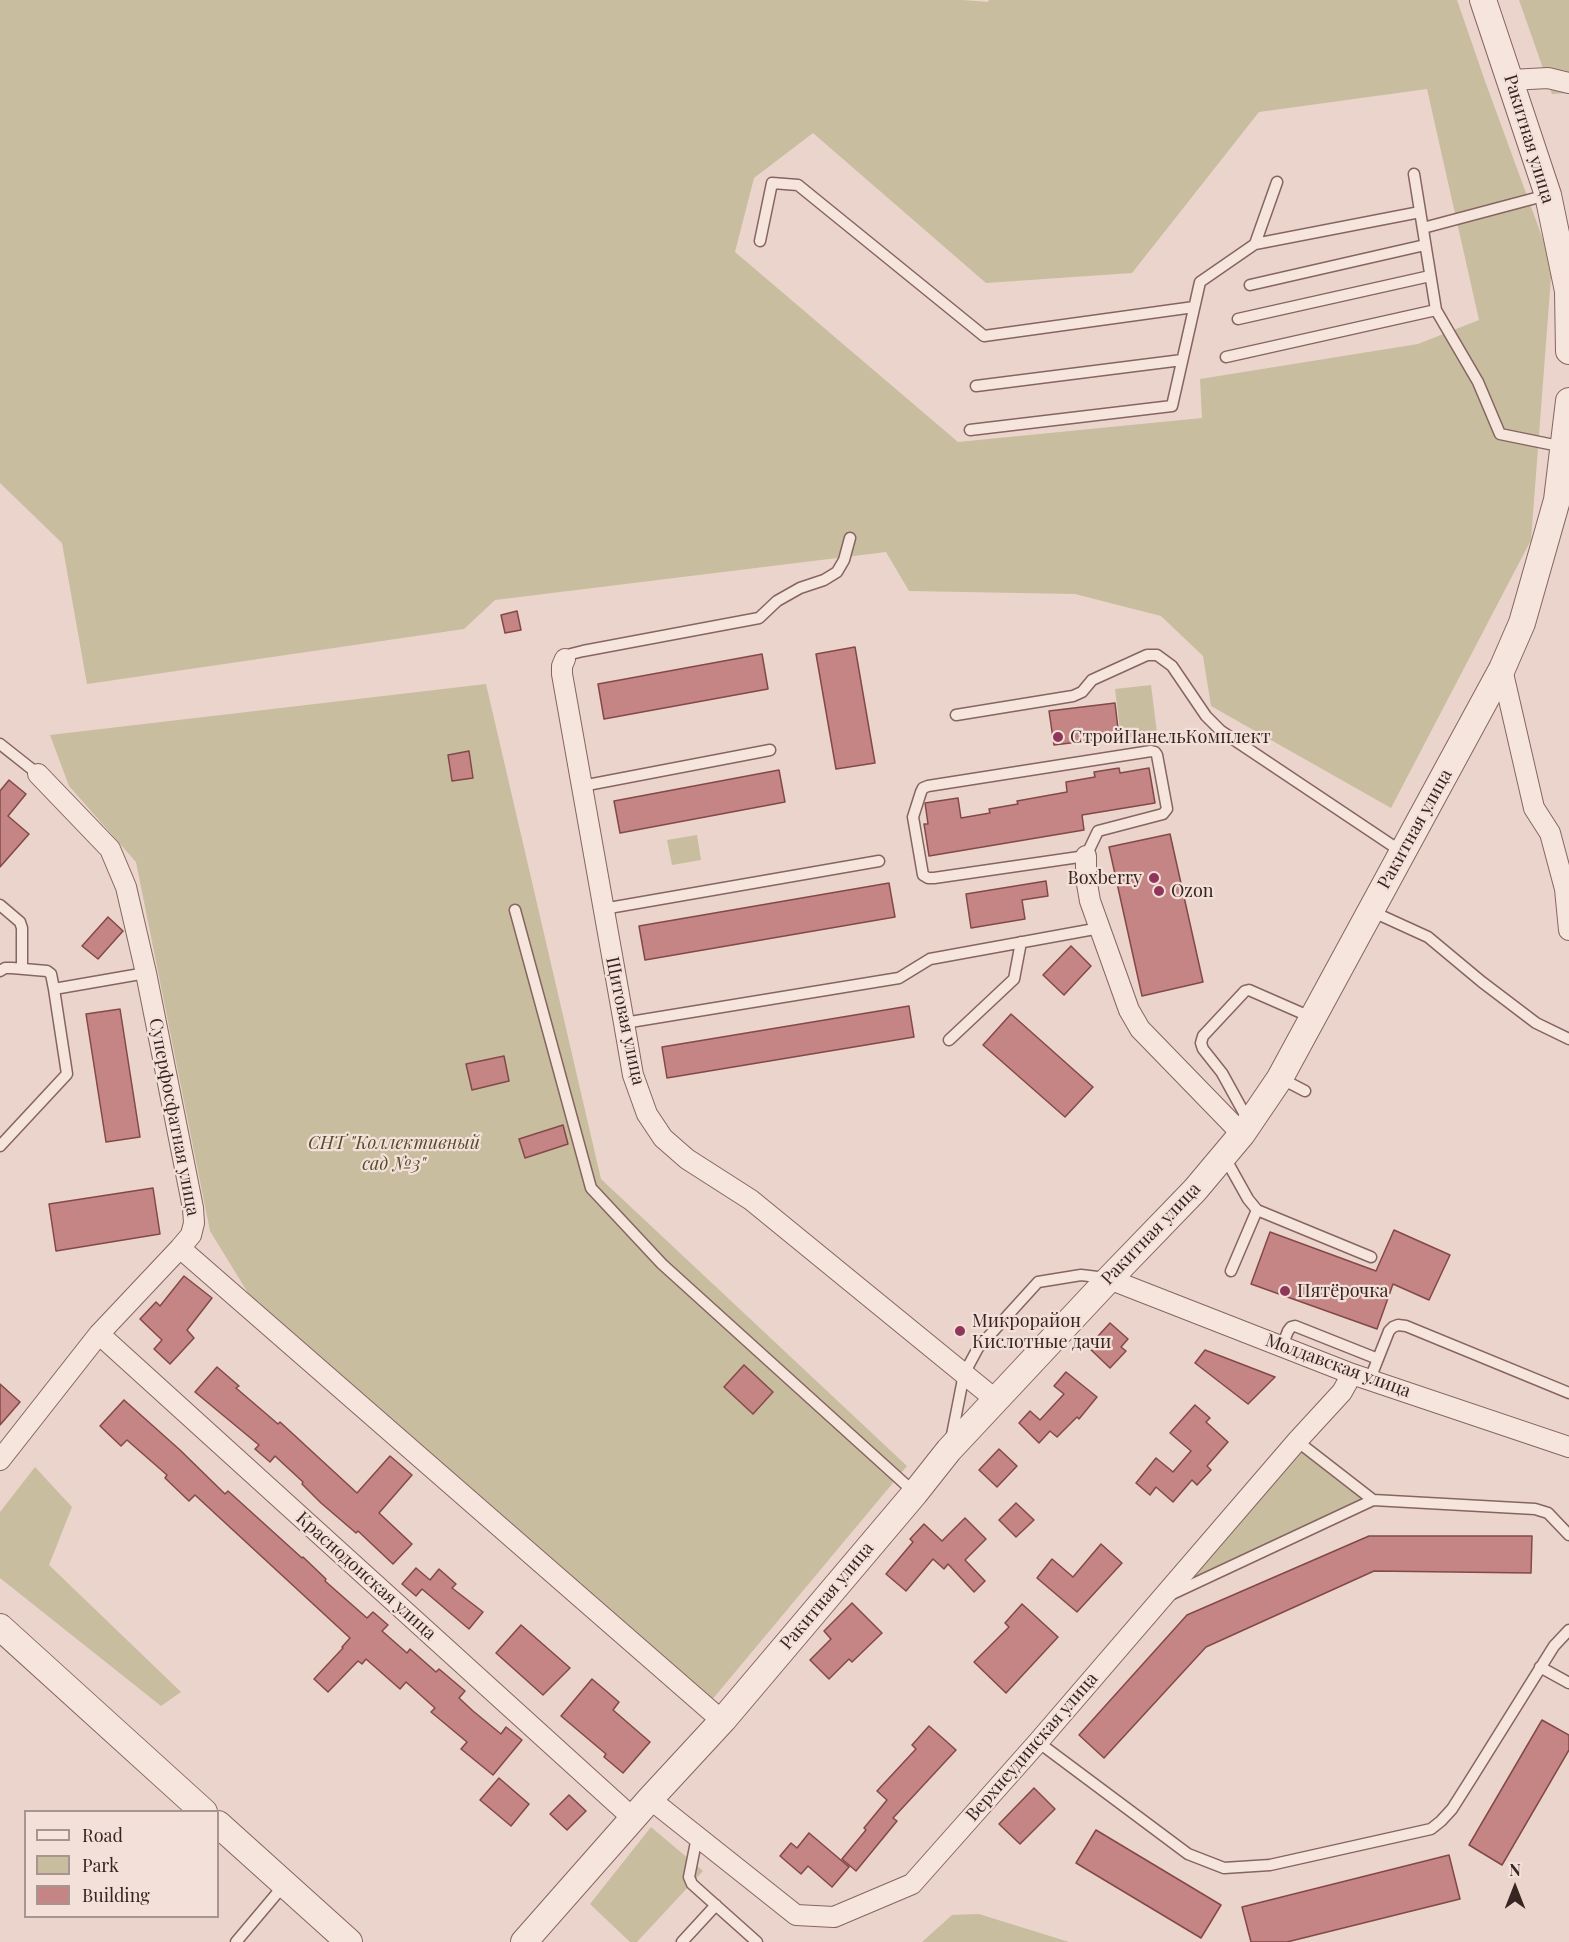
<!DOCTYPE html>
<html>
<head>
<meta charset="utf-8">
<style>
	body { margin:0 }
	#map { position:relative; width:1569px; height:1942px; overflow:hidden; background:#ebd4cb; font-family:"Playfair Display",serif }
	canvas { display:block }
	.legend { position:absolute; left:24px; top:1810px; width:195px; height:108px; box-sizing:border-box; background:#f3e1d9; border:2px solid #a89590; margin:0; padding:8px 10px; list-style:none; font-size:18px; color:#382422 }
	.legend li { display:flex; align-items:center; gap:12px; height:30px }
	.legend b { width:30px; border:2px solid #a89590 }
	.north { position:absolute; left:1485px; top:1858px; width:60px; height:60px; -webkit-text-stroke:4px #f3e1d9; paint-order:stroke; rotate:0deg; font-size:16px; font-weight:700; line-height:24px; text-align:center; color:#382422 }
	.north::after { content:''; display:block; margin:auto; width:21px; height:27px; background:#382422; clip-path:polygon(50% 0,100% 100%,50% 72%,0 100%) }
</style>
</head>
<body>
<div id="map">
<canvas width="1569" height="1942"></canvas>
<ul class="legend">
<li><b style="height:8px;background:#f6e5dd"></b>Road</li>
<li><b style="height:16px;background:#c8bd9f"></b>Park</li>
<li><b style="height:16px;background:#c58584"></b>Building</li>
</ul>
<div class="north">N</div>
</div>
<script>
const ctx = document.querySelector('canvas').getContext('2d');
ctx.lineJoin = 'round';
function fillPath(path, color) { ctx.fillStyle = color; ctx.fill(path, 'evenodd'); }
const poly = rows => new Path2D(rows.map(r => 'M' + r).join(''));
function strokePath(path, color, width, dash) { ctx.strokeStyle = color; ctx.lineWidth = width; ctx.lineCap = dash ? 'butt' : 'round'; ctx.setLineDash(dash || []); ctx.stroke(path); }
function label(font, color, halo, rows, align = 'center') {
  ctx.font = font + ' "Playfair Display",serif'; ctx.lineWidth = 4.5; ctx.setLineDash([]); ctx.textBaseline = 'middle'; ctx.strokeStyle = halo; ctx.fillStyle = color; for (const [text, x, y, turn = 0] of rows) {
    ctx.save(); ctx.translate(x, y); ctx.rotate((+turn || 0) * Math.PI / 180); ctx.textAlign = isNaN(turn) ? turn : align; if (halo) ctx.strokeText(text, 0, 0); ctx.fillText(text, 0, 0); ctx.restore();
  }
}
const green = poly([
	[0,0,963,0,988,2,989,0,1457,0,1485,81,1552,264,1531,540,1391,808,1211,706,1203,656,1161,616,1075,594,909,591,886,552,495,600,464,629,87,684,62,543,0,483],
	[1427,89,1479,320,1418,344,1200,379,1202,418,958,442,735,252,754,178,813,133,986,283,1132,273,1259,112],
	[1519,0,1569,0,1569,93,1552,94],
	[486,684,601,1179,907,1466,711,1701,256,1306,210,1231,136,862,69,786,50,735],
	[1151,685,1157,733,1121,738,1115,689],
	[697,835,701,860,672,865,667,840],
	[1300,1451,1362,1499,1185,1583],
	[35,1467,72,1507,49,1565,181,1692,161,1706,0,1578,0,1512],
	[651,1827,703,1871,637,1942,630,1942,590,1904],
	[979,1914,1069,1942,922,1942,952,1915]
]);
const building = poly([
	[517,611,521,630,505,633,501,615,517,611],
	[855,647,875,763,836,769,816,654,855,647],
	[762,654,768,689,604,719,598,684,762,654],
	[1115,703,1119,737,1054,745,1049,711,1115,703],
	[469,751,473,778,452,781,448,755,469,751],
	[1119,768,1120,773,1149,768,1155,803,1082,815,1084,830,929,856,924,824,928,824,925,803,958,798,961,818,990,813,989,809,1018,804,1017,801,1067,792,1066,782,1095,777,1094,772,1119,768],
	[779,770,785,802,620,833,614,801,779,770],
	[9,780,26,794,8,816,29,834,0,867,0,791,9,780],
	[1170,834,1203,982,1142,996,1109,847,1170,834],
	[1046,881,1048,896,1022,900,1025,919,971,928,966,894,1046,881],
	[889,883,895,917,645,960,639,926,889,883],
	[108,917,123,931,98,959,82,946,108,917],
	[1071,946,1091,966,1064,995,1043,975,1071,946],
	[909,1006,914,1037,667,1078,662,1047,909,1006],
	[120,1009,140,1137,106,1142,86,1014,120,1009],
	[1011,1014,1093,1087,1065,1117,983,1045,1011,1014],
	[504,1056,509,1081,472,1090,466,1064,504,1056],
	[563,1125,568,1144,525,1158,519,1139,563,1125],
	[153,1188,160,1234,56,1251,49,1204,153,1188],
	[1394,1230,1450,1255,1429,1300,1393,1284,1377,1329,1251,1284,1270,1232,1376,1271,1394,1230],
	[184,1276,212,1298,187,1330,194,1338,170,1364,154,1349,162,1340,140,1319,156,1302,160,1306,184,1276],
	[1110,1323,1128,1339,1121,1347,1126,1351,1110,1368,1088,1347,1110,1323],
	[1205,1350,1275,1377,1248,1404,1195,1363,1205,1350],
	[744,1365,773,1392,753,1414,724,1387,744,1365],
	[217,1367,239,1386,236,1388,278,1424,280,1422,357,1493,390,1456,412,1475,379,1513,412,1544,393,1564,358,1531,356,1533,321,1503,302,1484,303,1482,275,1456,270,1462,255,1449,259,1445,195,1392,217,1367],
	[1066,1372,1097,1397,1079,1419,1077,1417,1057,1437,1050,1431,1039,1443,1019,1423,1030,1411,1040,1420,1064,1394,1054,1386,1066,1372],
	[0,1384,20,1402,0,1425,0,1384],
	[124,1400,180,1450,225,1494,228,1491,302,1558,303,1557,326,1579,325,1581,367,1618,373,1612,388,1625,382,1631,407,1653,410,1649,436,1672,439,1669,465,1691,459,1698,473,1711,501,1734,506,1727,522,1740,493,1775,461,1749,467,1742,431,1712,435,1708,406,1682,400,1689,366,1659,362,1664,358,1661,328,1692,314,1679,343,1648,342,1647,350,1638,195,1495,189,1501,165,1478,167,1475,127,1440,121,1446,100,1426,124,1400],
	[1195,1405,1210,1418,1206,1422,1228,1442,1207,1466,1211,1470,1197,1485,1192,1480,1173,1502,1156,1487,1150,1495,1136,1483,1156,1458,1173,1472,1191,1451,1170,1433,1195,1405],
	[999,1449,1017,1466,997,1487,979,1470,999,1449],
	[1016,1503,1034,1520,1016,1537,999,1520,1016,1503],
	[965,1518,986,1539,965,1560,985,1581,974,1592,948,1564,944,1569,933,1559,906,1591,886,1574,913,1542,910,1539,924,1524,942,1541,965,1518],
	[1369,1536,1532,1536,1531,1573,1374,1571,1206,1647,1104,1758,1079,1735,1187,1615,1369,1536],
	[1101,1544,1122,1563,1077,1612,1037,1578,1052,1559,1073,1577,1101,1544],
	[416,1568,430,1580,439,1569,456,1584,452,1588,483,1612,469,1629,422,1589,416,1596,402,1584,416,1568],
	[852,1603,882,1633,852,1662,849,1659,829,1679,810,1660,831,1639,824,1631,852,1603],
	[1022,1604,1058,1637,1006,1693,974,1662,1009,1627,1005,1623,1022,1604],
	[521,1625,570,1668,543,1695,496,1653,521,1625],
	[592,1679,619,1702,613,1710,650,1742,623,1773,604,1757,606,1754,561,1716,592,1679],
	[1542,1720,1569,1735,1569,1750,1502,1865,1469,1845,1542,1720],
	[929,1726,956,1750,893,1818,897,1821,856,1871,842,1859,866,1830,864,1828,887,1800,877,1791,916,1749,912,1745,929,1726],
	[499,1778,529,1804,511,1826,480,1800,499,1778],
	[1034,1788,1055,1809,1020,1844,999,1824,1034,1788],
	[569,1795,586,1811,567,1830,550,1814,569,1795],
	[1096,1830,1221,1905,1201,1938,1076,1863,1096,1830],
	[809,1833,849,1867,832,1887,808,1866,801,1874,780,1856,791,1843,797,1848,809,1833],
	[1449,1855,1460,1899,1287,1942,1251,1942,1242,1907,1449,1855]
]);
const service = poly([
	[1414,174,1436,310,1478,382,1500,434,1564,447],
	[1423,228,1547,195],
	[760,241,772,183,798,185,984,336,1194,307],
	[1255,244,1420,212],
	[1250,285,1425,245],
	[1238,319,1430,276],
	[1226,357,1436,310],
	[976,386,1182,360],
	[970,430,1172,406,1200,282,1255,244,1277,182],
	[565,659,571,654,583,651,759,618,777,601,800,588,824,580,837,572,844,560,850,538],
	[956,715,1073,696,1082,692,1092,680,1147,655,1157,655,1172,666,1206,716,1221,731,1402,852],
	[0,744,38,774],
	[1151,751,1155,752,1157,755,1167,809,1163,814,1098,831,1086,856,934,878,928,878,923,875,913,817,921,792,923,788,928,786,1151,751],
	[582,786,770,750],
	[0,905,20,922,22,928,22,969],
	[603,909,879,861],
	[515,910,591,1188,662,1264,915,1493],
	[1371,911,1428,937,1482,982,1536,1023,1569,1039],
	[0,971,5,968,12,968,47,971,51,974,54,989,146,973],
	[624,1023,899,978,930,959,1100,928],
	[949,1040,1014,979,1021,942],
	[1280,1078,1305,1091],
	[1249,1122,1222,1073,1203,1049,1201,1043,1203,1036,1245,991,1249,990,1313,1018],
	[0,1146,67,1074,54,989],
	[1224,1156,1248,1199,1257,1210,1371,1257],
	[1231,1271,1257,1210],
	[1282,1346,1288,1331,1291,1327,1295,1326,1378,1359],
	[1370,1379,1389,1331,1393,1327,1398,1325,1406,1326,1569,1393],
	[951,1440,964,1374,978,1348,1038,1282,1081,1275,1106,1278],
	[1297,1441,1373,1500],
	[1172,1594,1373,1500,1535,1509,1548,1513,1569,1535],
	[1540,1667,1569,1683],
	[1038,1742,1188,1854,1224,1868,1270,1865,1431,1829,1441,1821,1452,1809,1471,1779,1554,1646,1569,1630],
	[697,1837,689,1877,692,1884,757,1942],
	[236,1942,284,1885],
	[682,1942,716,1905]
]);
const minor = poly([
	[1511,80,1548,78,1569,83],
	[565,659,562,666,562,674,624,1023,633,1075,647,1114,663,1138,687,1159,751,1200,996,1400],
	[1502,669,1534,808,1550,833,1565,889,1569,930],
	[1086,856,1086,878,1090,901,1129,1010,1140,1029,1242,1134],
	[180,1248,712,1712,723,1720],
	[1109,1279,1352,1374,1569,1447],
	[99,1334,625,1811,634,1817],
	[0,1460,99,1334,180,1248,191,1235,194,1223,193,1208,146,973,126,887,110,849,38,774],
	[650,1799,796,1915,834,1917,912,1884,1038,1742,1297,1441,1342,1392,1352,1374]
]);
const tertiary = poly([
	[1483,0,1548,195,1568,291,1569,351],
	[0,1627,204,1812],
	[218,1824,349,1942],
	[524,1942,650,1799,723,1720,915,1493,949,1450,1109,1279,1195,1190,1242,1134,1280,1078,1502,669,1522,623,1557,500,1569,401]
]);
const markers = [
	[1058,737,6,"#8f365a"],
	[1154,878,6,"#8f365a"],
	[1159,891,6,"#8f365a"],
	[1285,1291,6,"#8f365a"],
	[960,1331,6,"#8f365a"]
];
const streetNames = [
	["Ракитная улица",1529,139,73],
	["Ракитная улица",1415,829,-61],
	["Щитовая улица",625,1021,78],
	["Суперфосфатная улица",174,1117,79],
	["Ракитная улица",1151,1234,-46],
	["Молдавская улица",1338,1366,20],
	["Краснодонская улица",366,1576,42],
	["Ракитная улица",827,1596,-50],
	["Верхнеудинская улица",1032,1747,-49]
];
const poiNames = [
	["СтройПанельКомплект",1070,737],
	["Boxberry",1142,878,"right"],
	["Ozon",1171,891],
	["Пятёрочка",1297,1291],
	["Микрорайон",972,1321],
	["Кислотные дачи",972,1342]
];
const parkNames = [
	["СНТ \"Коллективный",394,1143],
	["сад №3\"",394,1164]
];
fillPath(green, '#c8bd9f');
fillPath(building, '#c58584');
strokePath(building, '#834949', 1.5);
strokePath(service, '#866560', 13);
strokePath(minor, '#866560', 22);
strokePath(tertiary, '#866560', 28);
strokePath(service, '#f6e5dd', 10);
strokePath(minor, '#f6e5dd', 20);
strokePath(tertiary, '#f6e5dd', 26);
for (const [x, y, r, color] of markers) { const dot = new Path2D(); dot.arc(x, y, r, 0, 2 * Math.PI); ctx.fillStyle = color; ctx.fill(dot); strokePath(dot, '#f3e1d9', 2); }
label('18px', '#382422', '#f3e1d9', streetNames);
label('18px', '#382422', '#f3e1d9', poiNames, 'left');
label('italic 18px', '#524d2b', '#f3e1d9', parkNames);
</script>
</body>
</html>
